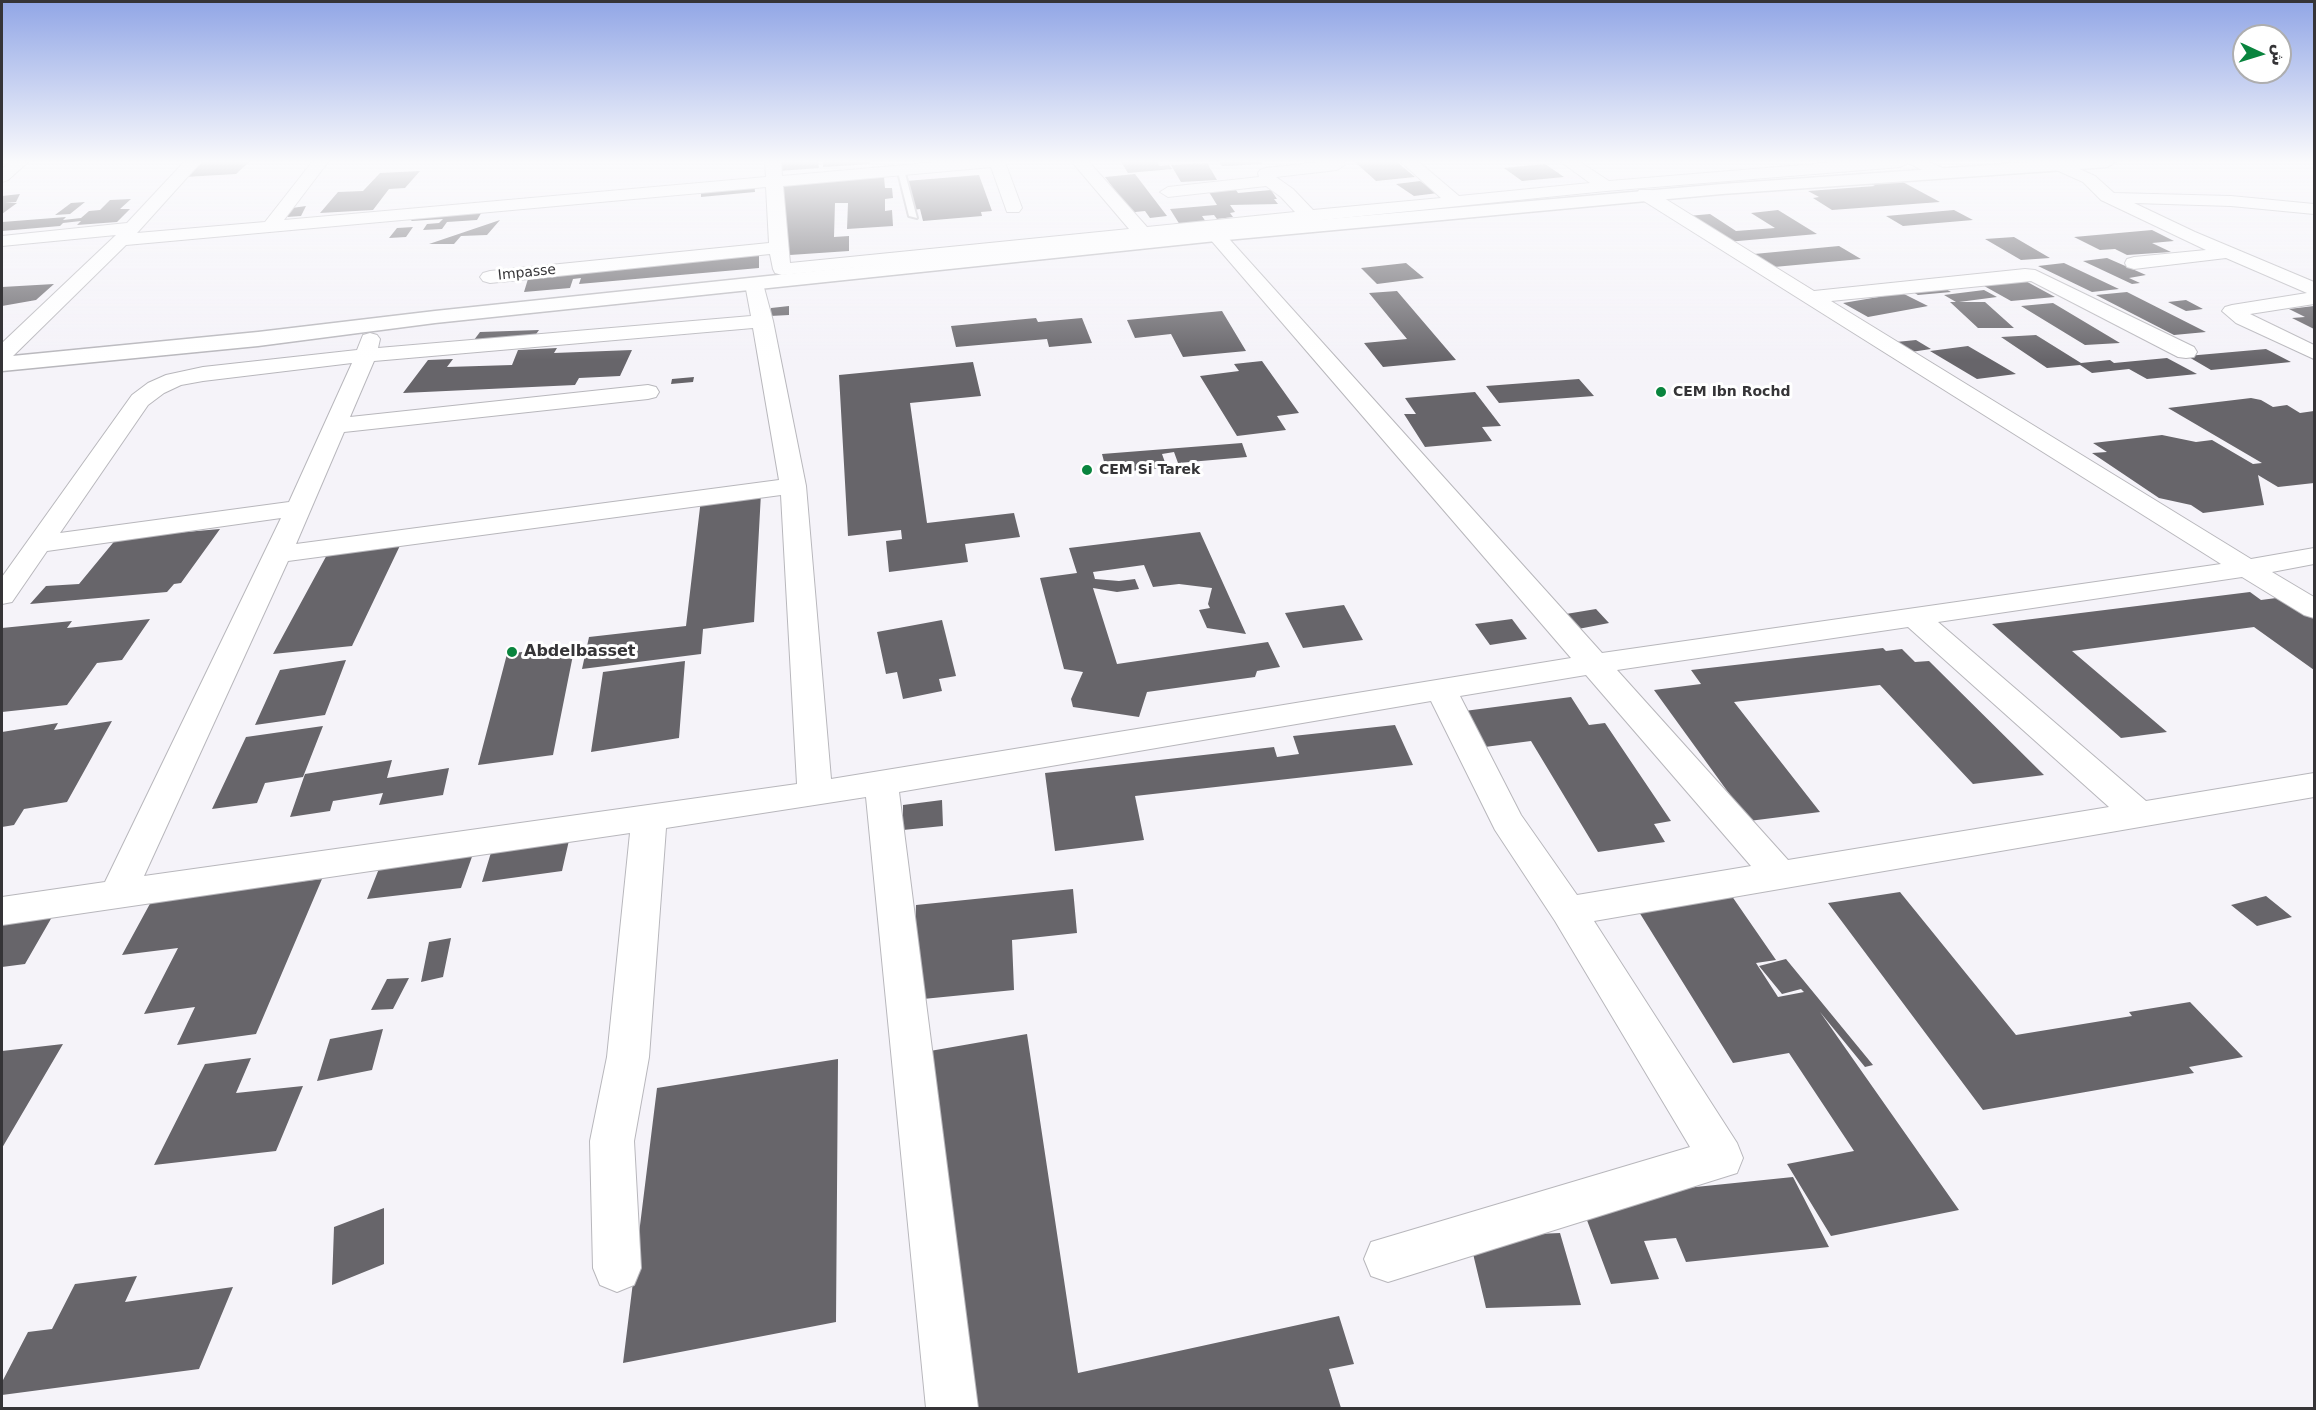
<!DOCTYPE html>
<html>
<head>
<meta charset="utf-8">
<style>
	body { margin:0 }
	#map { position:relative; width:2316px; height:1410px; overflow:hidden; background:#f5f3f9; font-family:"DejaVu Sans",Vazirmatn,sans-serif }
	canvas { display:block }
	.frame { position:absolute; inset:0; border:3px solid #353437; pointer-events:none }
	.north { position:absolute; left:2232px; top:24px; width:60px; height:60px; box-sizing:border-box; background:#fff; border:2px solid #aeaeaf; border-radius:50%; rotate:94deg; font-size:16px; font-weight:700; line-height:24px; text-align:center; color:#353437 }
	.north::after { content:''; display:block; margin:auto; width:21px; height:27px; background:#09843e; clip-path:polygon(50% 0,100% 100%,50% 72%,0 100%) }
</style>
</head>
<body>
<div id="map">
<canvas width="2316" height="1410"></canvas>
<div class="frame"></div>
<div class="north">ش</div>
</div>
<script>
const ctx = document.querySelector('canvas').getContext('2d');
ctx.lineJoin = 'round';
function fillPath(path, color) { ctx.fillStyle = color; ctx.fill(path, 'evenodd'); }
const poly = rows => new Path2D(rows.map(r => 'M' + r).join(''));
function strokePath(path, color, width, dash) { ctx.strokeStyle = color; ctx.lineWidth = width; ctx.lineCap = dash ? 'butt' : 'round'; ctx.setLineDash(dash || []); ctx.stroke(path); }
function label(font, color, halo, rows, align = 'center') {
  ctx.font = font + ' "DejaVu Sans",sans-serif'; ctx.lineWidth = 6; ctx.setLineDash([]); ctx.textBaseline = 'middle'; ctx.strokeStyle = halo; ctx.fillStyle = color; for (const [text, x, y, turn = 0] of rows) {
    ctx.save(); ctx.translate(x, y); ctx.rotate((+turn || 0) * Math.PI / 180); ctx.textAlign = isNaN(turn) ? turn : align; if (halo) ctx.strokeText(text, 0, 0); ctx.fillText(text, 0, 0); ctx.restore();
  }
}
const building = poly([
	[202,162,249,162,236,174,185,177],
	[778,162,818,162,819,168,778,171],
	[823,162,870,162,870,164,823,167],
	[1121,162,1157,162,1160,166,1169,165,1172,169,1128,173],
	[1220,162,1261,162,1262,164,1222,166],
	[1355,162,1397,162,1415,177,1376,181],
	[1207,163,1217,180,1181,182,1171,165],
	[1545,164,1564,177,1522,181,1504,168],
	[420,171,405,188,389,189,373,210,320,213,338,192,363,191,380,173],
	[889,172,889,177,884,177,885,188,892,188,893,198,885,199,885,211,892,210,893,226,847,229,848,203,835,203,834,237,849,236,849,251,775,256,784,179],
	[1135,174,1167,216,1150,218,1145,211,1135,212,1138,221,1105,177],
	[979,175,992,211,981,212,982,216,923,221,920,209,912,210,906,181],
	[754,180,755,192,701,197,701,185],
	[1899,180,1940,202,1832,210,1813,198,1819,197,1808,191,1875,186,1867,182],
	[1420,181,1438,193,1414,196,1396,184],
	[1236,190,1238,193,1271,190,1277,199,1274,199,1278,204,1230,205,1235,212,1230,213,1233,217,1217,219,1214,215,1202,216,1206,222,1180,225,1170,209,1217,205,1209,192],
	[20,194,16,202,5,203,17,203,2,214,2,196],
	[131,199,120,209,130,209,117,222,77,225,81,221,63,223,60,226,2,231,2,222,66,217,63,220,81,218,89,211,100,210,110,200],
	[85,202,70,214,55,215,71,203],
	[486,205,477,220,447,222,442,229,423,230,427,224,439,223,443,219,411,221,419,209],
	[306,206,301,216,287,217,292,208],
	[1778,210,1817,234,1727,242,1688,216,1710,214,1736,231,1775,228,1751,213],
	[1954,210,1973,220,1903,226,1886,216],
	[500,220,487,235,461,236,454,244,429,244],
	[413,227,406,237,389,238,397,228],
	[2152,230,2174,241,2152,243,2171,252,2127,255,2115,249,2100,250,2074,237],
	[2014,237,2050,258,2021,260,1985,239],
	[759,246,759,268,579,284,581,278,573,279,570,288,524,292,531,269],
	[1839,246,1861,259,1774,267,1754,254],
	[2107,258,2146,275,2129,278,2140,283,2132,284,2083,261],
	[1406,263,1424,278,1377,284,1361,268],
	[2064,263,2119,289,2092,292,2038,266],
	[2020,278,2055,297,2011,301,1977,282],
	[54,284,36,300,2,306,2,287],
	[1939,285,1951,292,1918,295,1906,288],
	[1984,290,1997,297,1959,302,1985,302,2014,328,1978,328,1950,302,1956,302,1944,295],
	[1397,291,1456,360,1383,367,1364,343,1407,339,1369,293],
	[2127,292,2206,332,2174,335,2096,295],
	[1902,293,1928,306,1868,317,1843,303],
	[2186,300,2203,309,2186,311,2168,302],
	[2053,303,2120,343,2085,345,2021,306],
	[789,306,789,315,770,316,771,308],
	[2314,306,2314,329,2292,318,2305,317,2289,309],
	[1222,311,1246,351,1183,357,1171,334,1135,338,1127,320],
	[1036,318,1038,322,1082,318,1092,343,1049,347,1047,339,956,347,951,326],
	[539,330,534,337,474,340,480,332],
	[2036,335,2081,363,2110,360,2114,363,2167,358,2197,374,2147,379,2129,369,2092,373,2080,365,2047,368,2001,337],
	[1916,340,1931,349,1911,352,1896,342],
	[1968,346,2016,374,1977,379,1930,351],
	[557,348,554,353,632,350,620,376,579,378,575,385,403,393,428,360,453,359,447,367,512,365,518,350],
	[2266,349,2291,362,2211,370,2187,356],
	[1262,361,1299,413,1277,416,1286,430,1237,436,1200,376,1239,371,1234,364],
	[973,362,981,396,910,403,927,523,1014,513,1020,537,965,544,968,562,889,572,886,541,902,539,901,530,848,536,839,375],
	[694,377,693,382,671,384,672,379],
	[1579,379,1594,396,1499,403,1486,386],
	[1475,392,1501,426,1482,427,1492,441,1425,447,1404,414,1416,414,1405,398],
	[2251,398,2261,400,2273,407,2287,405,2300,413,2314,411,2314,483,2278,487,2258,475,2264,505,2203,513,2191,505,2159,498,2092,453,2107,452,2093,443,2162,435,2196,442,2212,440,2253,464,2262,463,2168,408],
	[1242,443,1247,457,1178,463,1174,452,1162,454,1167,468,1107,473,1102,454],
	[761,493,754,622,703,629,701,654,582,669,589,637,686,626,701,499],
	[220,529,181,583,174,584,167,592,30,604,46,586,79,584,117,538],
	[1200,532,1246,634,1207,628,1199,610,1210,608,1208,604,1212,588,1179,584,1153,587,1144,565,1093,572,1095,579,1119,581,1135,579,1139,589,1117,592,1093,588,1117,664,1268,642,1280,667,1257,671,1255,677,1147,692,1139,717,1073,707,1071,699,1083,672,1064,669,1040,578,1077,573,1069,548],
	[406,533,352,646,273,654,335,540],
	[2250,592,2261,600,2284,597,2314,618,2314,670,2254,627,2072,651,2167,732,2121,738,1992,624],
	[1344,605,1363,640,1303,648,1285,613],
	[1596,609,1609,623,1573,630,1560,615],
	[150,619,122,660,97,663,67,705,2,712,2,628,72,621,67,628],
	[1512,619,1527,639,1490,645,1475,624],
	[942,620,956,676,939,679,942,691,903,699,897,672,886,674,877,632],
	[575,645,553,755,478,765,507,654],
	[1883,648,1886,651,1902,649,1915,662,1929,661,2044,775,1973,784,1880,685,1734,702,1820,812,1749,821,1654,690,1701,684,1691,670],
	[346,660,325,715,255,725,280,670],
	[685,661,679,738,591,752,603,672],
	[1571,697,1589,725,1605,723,1671,821,1654,824,1665,842,1598,852,1531,741,1477,748,1457,712],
	[112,721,67,802,24,809,14,825,2,827,2,732,58,723,54,730],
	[1395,725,1413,765,1135,796,1144,840,1055,851,1045,773,1274,747,1277,757,1299,754,1293,736],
	[323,726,303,777,265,783,257,803,212,809,246,737],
	[392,760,387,778,449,768,443,795,379,805,383,793,333,801,330,811,290,817,305,774],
	[942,800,943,826,903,830,903,805],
	[570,836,562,871,482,882,493,846],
	[474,851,461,888,367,899,382,861],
	[1718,876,1776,960,1756,963,1778,997,1804,992,1801,989,1782,994,1759,966,1786,959,1873,1065,1865,1067,1820,1012,1959,1210,1831,1236,1787,1164,1854,1151,1789,1053,1733,1063,1626,891],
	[322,879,256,1034,177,1045,195,1007,144,1014,178,948,122,955,152,900],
	[1073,889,1077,933,1012,940,1014,990,913,1000,916,905],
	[1900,892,2016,1035,2132,1016,2129,1012,2190,1002,2243,1057,2189,1067,2194,1073,1983,1110,1828,903],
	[2266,896,2292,917,2257,926,2231,905],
	[52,917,25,964,2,967,2,925],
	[451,938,443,977,421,982,429,942],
	[409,978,393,1009,371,1010,387,979],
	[383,1029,372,1070,317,1081,330,1039],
	[1027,1034,1078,1373,1339,1316,1354,1364,1329,1369,1341,1408,959,1408,930,1051],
	[63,1044,2,1148,2,1051],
	[251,1058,236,1093,303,1086,276,1151,154,1165,205,1064],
	[838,1059,836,1322,623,1363,657,1088],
	[1793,1177,1829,1247,1686,1262,1676,1238,1644,1241,1659,1279,1611,1284,1579,1199],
	[384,1208,384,1264,332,1285,334,1227],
	[1560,1233,1581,1305,1486,1308,1469,1237],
	[137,1276,125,1302,233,1287,199,1369,2,1395,2,1382,28,1332,52,1329,75,1284]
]);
const lane = poly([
	[897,168,904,170,917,218,909,216,897,168]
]);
const street = poly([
	[10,162,28,162,8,180,2,182,2,169,10,162],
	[184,162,201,162,137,233,265,222,312,162,328,162,284,220,766,177,765,162,781,162,782,176,939,162,1005,162,1022,208,1019,212,1007,212,991,167,783,186,790,263,1129,229,1072,162,1089,162,1147,227,1295,212,1281,197,1266,186,1168,197,1160,192,1168,187,1259,177,1258,173,1260,170,1266,168,1320,162,1343,162,1345,165,1337,170,1276,177,1293,189,1313,210,1441,198,1401,162,1419,162,1459,196,1590,183,1561,162,1580,162,1609,181,1839,162,1929,162,1949,171,1951,174,1949,177,1937,177,1908,163,1900,167,1606,191,1322,220,1326,225,1323,229,1317,230,1311,229,1304,222,1219,230,1222,231,1602,653,2221,564,1639,198,1637,194,1639,190,1651,190,1814,291,2025,269,2035,270,2194,347,2197,352,2194,357,2186,358,2178,357,2031,281,1831,301,2251,559,2314,548,2314,564,2272,572,2314,597,2314,618,2304,615,2242,577,1938,622,2146,801,2314,773,2314,797,1594,921,1737,1143,1743,1158,1737,1173,1388,1282,1371,1276,1364,1259,1371,1242,1690,1147,1555,921,1495,830,1431,701,899,792,978,1408,926,1408,866,797,666,828,649,1057,634,1141,641,1268,634,1285,617,1292,600,1285,593,1268,590,1141,607,1057,630,833,2,925,2,897,105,882,281,518,47,551,12,602,2,604,2,577,132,395,148,383,166,375,203,367,357,350,363,335,370,333,377,335,380,339,378,348,751,316,745,284,748,280,762,280,773,321,806,486,831,779,1571,658,1210,239,1207,235,1210,231,782,275,775,273,773,269,770,254,490,283,483,281,480,277,483,273,490,271,769,243,766,187,126,245,10,359,2,360,2,343,116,235,2,246,2,236,127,223,184,162],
	[753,328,779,480,296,544,344,432,648,399,656,397,659,392,656,387,648,385,350,417,374,361,753,328],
	[352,363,289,502,60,533,148,405,164,393,181,385,203,381,352,363],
	[781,495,797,784,144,876,288,561,781,495],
	[1908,627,2109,807,1788,860,1617,670,1908,627],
	[1586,675,1751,866,1577,895,1521,815,1460,696,1586,675],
	[2056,162,2066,163,2095,176,2114,193,2231,196,2314,204,2314,214,2231,206,2134,203,2195,232,2314,282,2314,304,2250,314,2314,345,2314,359,2236,323,2222,311,2225,307,2232,305,2307,293,2226,258,2134,269,2127,267,2125,263,2127,259,2134,257,2206,250,2101,200,2083,182,2054,169,2052,166,2056,162]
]);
const secondary = poly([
	[2033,162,2115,162,2107,167,1722,194,1216,241,435,323,258,346,2,371,2,357,258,332,435,311,1216,229,1722,184,2033,162]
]);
const markers = [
	[1661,392,6,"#09843e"],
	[1087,470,6,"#09843e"],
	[512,652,6,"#09843e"]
];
const farStreetnames = [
	["Impasse",527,273,-6]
];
const farPoinames = [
	["CEM Ibn Rochd",1673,392],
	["CEM Si Tarek",1099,470]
];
const poiNames = [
	["Abdelbasset",524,652]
];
fillPath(building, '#67656a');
strokePath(lane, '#b8b7bc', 4);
strokePath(street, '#b8b7bc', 2);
strokePath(secondary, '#b8b7bc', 3);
fillPath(lane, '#fff');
fillPath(street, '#fff');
fillPath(secondary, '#fff');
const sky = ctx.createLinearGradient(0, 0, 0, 360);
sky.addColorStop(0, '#91a6e6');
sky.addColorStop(0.45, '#fafafc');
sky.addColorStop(1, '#fafafc00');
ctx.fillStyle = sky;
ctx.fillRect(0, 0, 2316, 360);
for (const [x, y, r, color] of markers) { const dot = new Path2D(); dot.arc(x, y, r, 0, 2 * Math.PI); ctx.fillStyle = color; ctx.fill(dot); strokePath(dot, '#fff', 2); }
label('14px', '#353437', '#fff', farStreetnames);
label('bold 14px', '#353437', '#fff', farPoinames, 'left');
label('bold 16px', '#353437', '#fff', poiNames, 'left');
</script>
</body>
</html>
